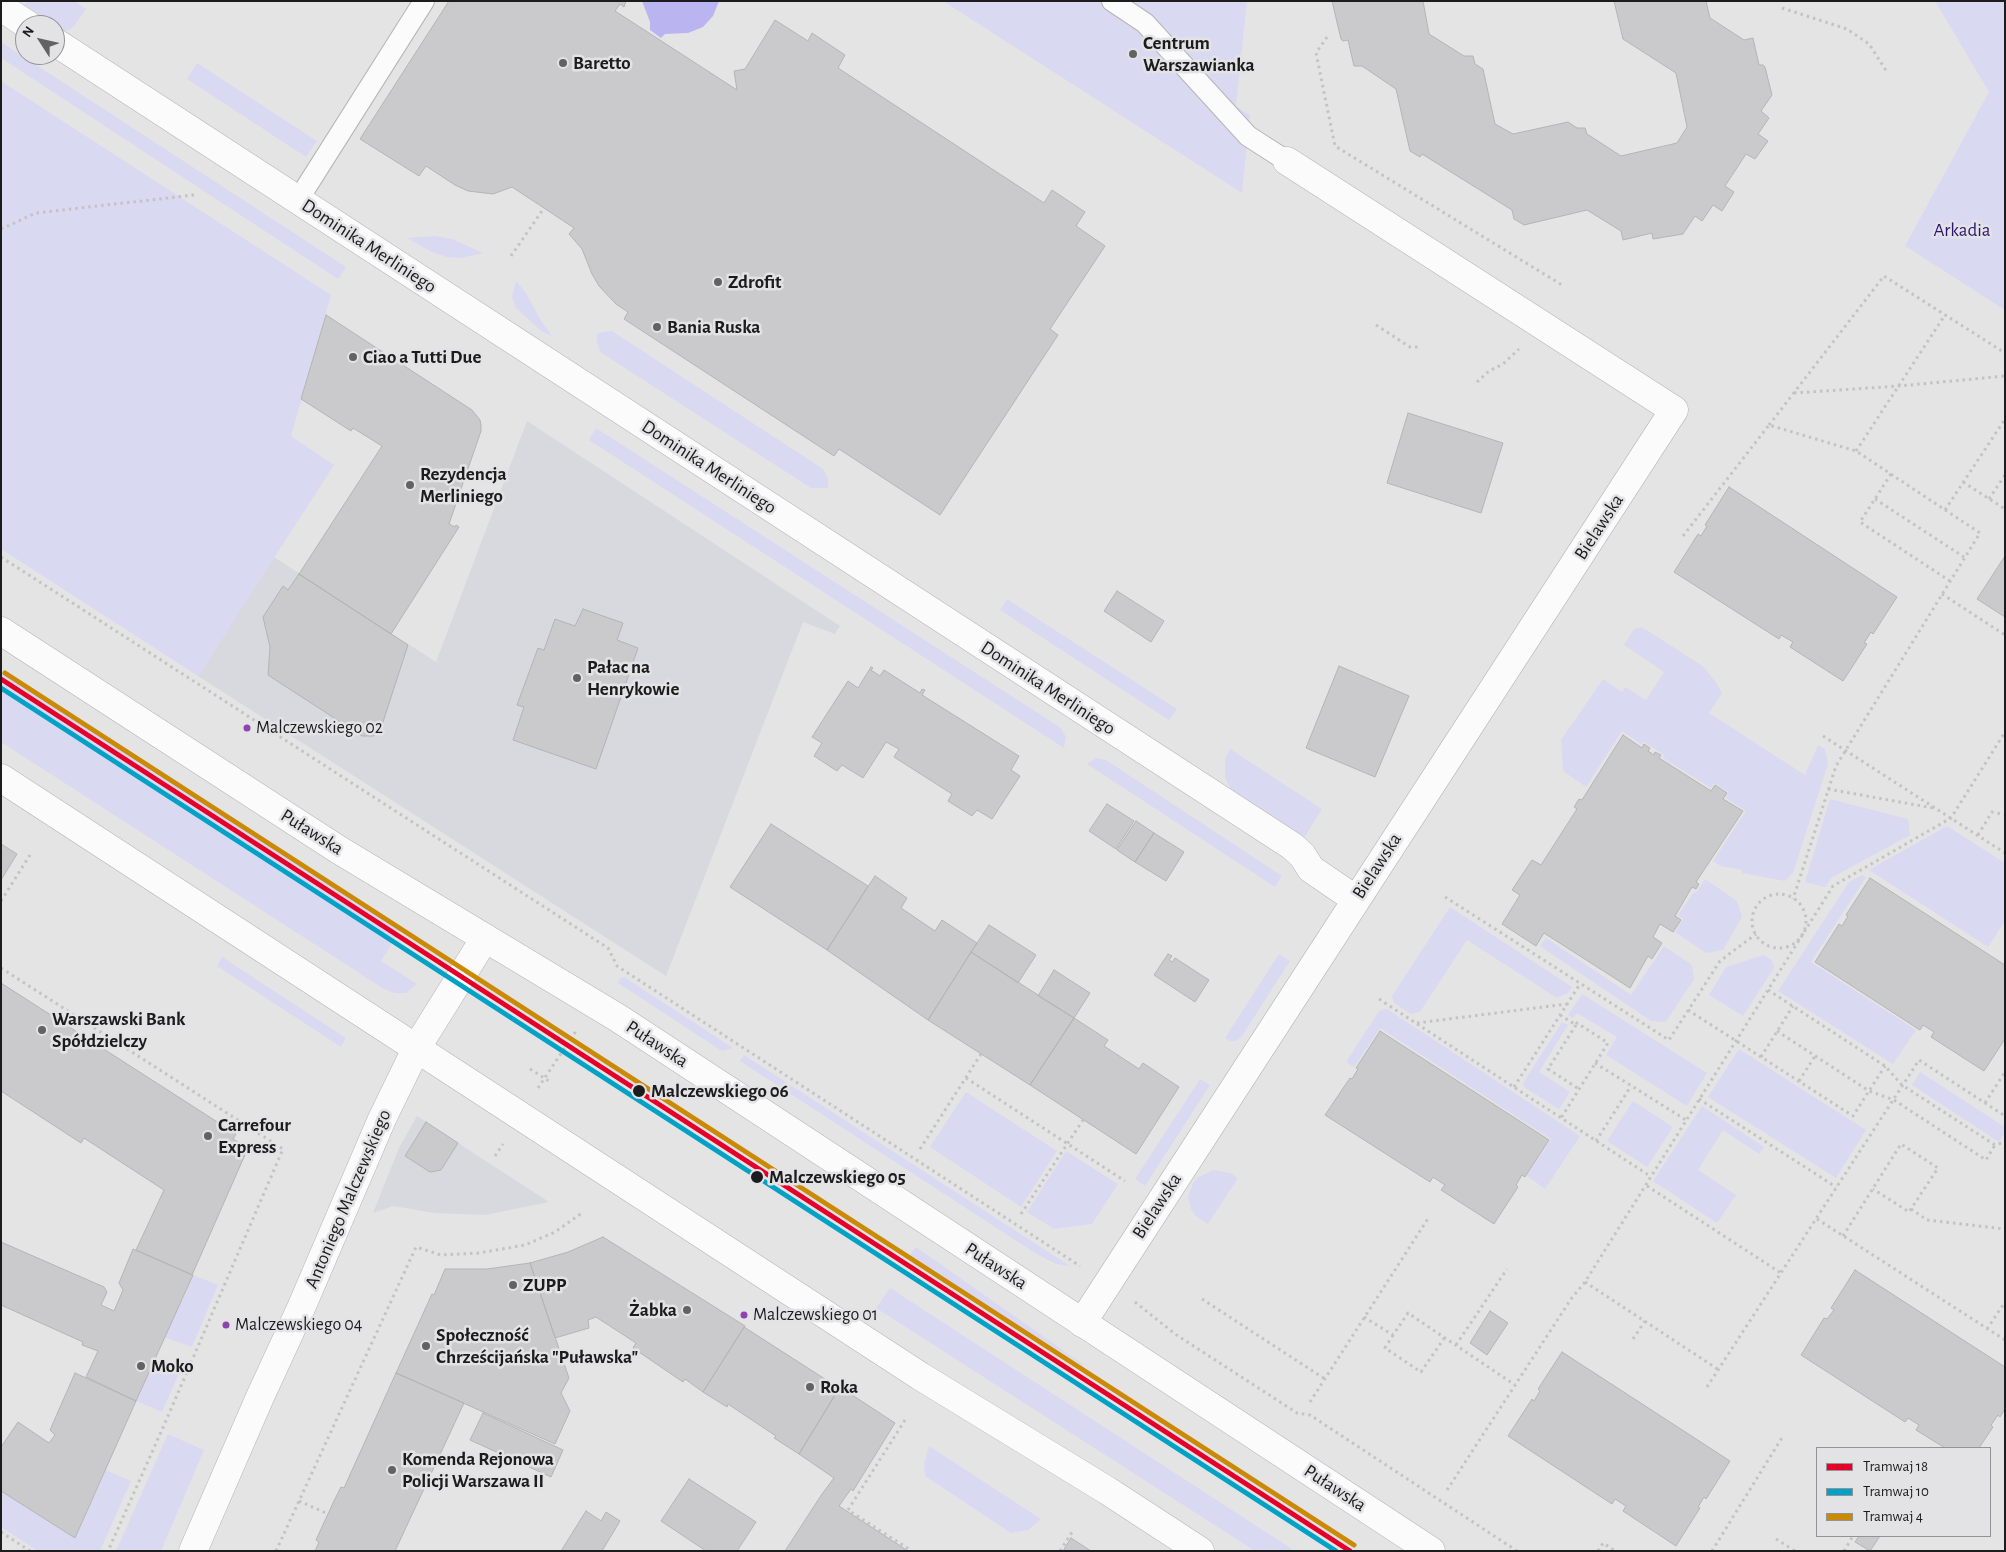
<!DOCTYPE html>
<html>
<head>
<meta charset="utf-8">
<style>
	body { margin:0 }
	#map { position:relative; width:2006px; height:1552px; overflow:hidden; background:#e4e4e5; font-family:"Alegreya Sans",sans-serif }
	canvas { display:block }
	.frame { position:absolute; inset:0; border:2px solid #1c1c1e; pointer-events:none }
	.legend { position:absolute; left:1816px; top:1447px; width:175px; height:90px; box-sizing:border-box; background:#e3e3e6; border:1px solid #939396; margin:0; padding:6px 9px; list-style:none; font-size:15px; color:#1c1c1e }
	.legend li { display:flex; align-items:center; gap:10px; height:25px }
	.legend b { width:25px; border:1px solid #939396 }
	.north { position:absolute; left:15px; top:15px; width:50px; height:50px; box-sizing:border-box; background:#e3e3e6; border:1px solid #939396; border-radius:50%; rotate:305deg; font-size:14px; font-weight:700; line-height:20px; text-align:center; color:#1c1c1e }
	.north::after { content:''; display:block; margin:auto; width:18px; height:22px; background:#626264; clip-path:polygon(50% 0,100% 100%,50% 72%,0 100%) }
</style>
</head>
<body>
<div id="map">
<canvas width="2006" height="1552"></canvas>
<div class="frame"></div>
<ul class="legend">
<li><b style="height:6px;background:#e4002b"></b>Tramwaj 18</li>
<li><b style="height:6px;background:#01a2c5"></b>Tramwaj 10</li>
<li><b style="height:6px;background:#cb8a06"></b>Tramwaj 4</li>
</ul>
<div class="north">N</div>
</div>
<script>
const ctx = document.querySelector('canvas').getContext('2d');
ctx.lineJoin = 'round';
function fillPath(path, color) { ctx.fillStyle = color; ctx.fill(path, 'evenodd'); }
const poly = rows => new Path2D(rows.map(r => 'M' + r).join(''));
function strokePath(path, color, width, dash) { ctx.strokeStyle = color; ctx.lineWidth = width; ctx.lineCap = dash ? 'butt' : 'round'; ctx.setLineDash(dash || []); ctx.stroke(path); }
function label(font, color, halo, rows, align = 'center') {
  ctx.font = font + ' "Alegreya Sans",sans-serif'; ctx.lineWidth = 5; ctx.setLineDash([]); ctx.textBaseline = 'middle'; ctx.strokeStyle = halo; ctx.fillStyle = color; for (const [text, x, y, turn = 0] of rows) {
    ctx.save(); ctx.translate(x, y); ctx.rotate((+turn || 0) * Math.PI / 180); ctx.textAlign = isNaN(turn) ? turn : align; if (halo) ctx.strokeText(text, 0, 0); ctx.fillText(text, 0, 0); ctx.restore();
  }
}
const built = poly([
	[527,421,840,626,835,634,803,622,666,976,198,676,274,557,436,662],
	[417,1116,458,1143,549,1202,485,1215,435,1213,393,1206,373,1213,399,1148]
]);
const green = poly([
	[27,1,74,1,86,9,74,26,69,30,63,31,27,8,25,11,22,9],
	[943,1,1247,1,1236,106,1250,115,1242,193],
	[1935,1,2005,1,2005,310,1905,246,1989,92],
	[1,42,346,267,338,279,1,58],
	[197,63,317,141,306,157,187,79],
	[1,81,331,295,291,436,334,465,198,676,1,549],
	[435,236,452,239,483,253,461,258,447,257,432,252,407,238],
	[516,281,526,293,541,321,553,337,540,330,516,308,512,297],
	[612,331,823,469,828,478,828,488,811,488,600,352,596,339,598,333],
	[596,428,1061,728,1066,737,1064,748,589,440],
	[1007,599,1177,709,1169,720,1000,610],
	[1642,627,1704,667,1717,684,1722,693,1709,713,1805,775,1818,745,1825,749,1828,764,1793,873,1785,881,1742,873,1742,870,1721,866,1713,861,1746,811,1726,798,1728,792,1714,783,1711,788,1663,758,1664,755,1644,742,1641,744,1622,731,1586,787,1563,771,1561,740,1603,679,1622,692,1625,687,1646,700,1664,672,1624,645,1634,629],
	[1,670,401,929,381,961,417,984,406,993,395,993,384,989,1,742],
	[1230,749,1322,809,1304,838,1244,799,1230,788,1225,778,1225,759],
	[1096,758,1106,760,1282,876,1275,887,1087,764],
	[1830,799,1908,819,1910,835,1831,878,1825,887,1805,882],
	[1947,826,2005,863,2005,921,1988,947,1869,870],
	[1862,875,1866,877,1811,962,1916,1030,1893,1064,1778,991,1849,882],
	[1705,879,1737,901,1742,917,1723,950,1706,953,1675,932,1683,919,1678,915,1694,892,1696,893],
	[1450,907,1572,987,1568,993,1557,998,1467,940,1420,1012,1411,1014,1394,1003,1392,996],
	[1546,938,1631,995,1664,946,1692,965,1694,979,1666,1022,1651,1021,1540,946],
	[1279,954,1290,961,1242,1036,1236,1041,1230,1041,1225,1038],
	[1764,955,1772,960,1774,968,1743,1016,1709,995,1726,967],
	[222,957,346,1038,341,1047,217,966],
	[624,977,733,1048,722,1051,618,983,620,978],
	[1582,994,1707,1073,1687,1106,1606,1055,1617,1037,1577,1013,1573,1018,1568,1015],
	[1387,1009,1580,1136,1545,1189,1527,1176,1551,1139,1380,1028,1354,1067,1346,1062,1379,1011],
	[1562,1022,1568,1025,1539,1072,1570,1092,1559,1109,1524,1087,1523,1083],
	[1739,1049,1866,1130,1836,1178,1708,1097],
	[744,1055,1070,1266,1056,1264,1035,1253,740,1061],
	[1920,1072,2005,1127,2005,1132,1999,1142,1912,1085],
	[1200,1079,1210,1085,1145,1186,1135,1179],
	[966,1092,1057,1151,1021,1207,930,1147],
	[1633,1101,1673,1127,1647,1167,1607,1141],
	[1702,1106,1764,1147,1759,1154,1723,1130,1698,1170,1736,1195,1717,1223,1653,1181],
	[1066,1151,1118,1184,1092,1224,1054,1229,1027,1212],
	[1213,1170,1230,1173,1238,1178,1208,1224,1196,1216,1191,1209,1188,1197,1193,1183,1197,1178],
	[916,1247,1084,1365,1083,1366,909,1256],
	[193,1275,218,1285,192,1347,164,1337,180,1299,183,1300],
	[890,1288,1295,1551,1255,1551,876,1308],
	[155,1359,167,1364,172,1371,179,1373,162,1412,136,1401],
	[168,1434,204,1450,161,1551,116,1551],
	[929,1446,1041,1519,1029,1530,1011,1533,925,1476,924,1464],
	[106,1470,131,1481,100,1551,38,1551,1,1527,1,1491,75,1538]
]);
const water = poly([
	[642,1,719,1,713,16,703,27,688,33,665,34,661,38,650,30,650,22]
]);
const building = poly([
	[449,1,626,1,624,7,620,4,615,11,737,90,734,71,745,69,775,20,808,41,812,33,845,55,838,68,1044,203,1052,190,1085,212,1076,226,1105,246,1050,329,1058,335,940,515,839,449,834,456,624,319,628,312,616,304,599,286,592,274,582,249,569,234,574,228,544,208,512,187,493,194,468,191,455,185,426,166,419,176,360,139,449,1],
	[1332,1,1423,1,1429,34,1464,56,1473,56,1475,64,1483,69,1495,124,1513,134,1568,122,1577,128,1585,128,1587,134,1621,156,1677,143,1687,127,1676,73,1623,39,1614,1,1706,1,1710,18,1744,40,1753,38,1759,65,1763,65,1765,67,1772,95,1761,111,1769,118,1758,134,1768,141,1755,159,1746,154,1725,186,1734,192,1722,211,1713,205,1702,221,1695,216,1683,234,1653,239,1652,233,1623,240,1621,231,1587,210,1524,225,1514,219,1512,210,1422,154,1420,157,1410,151,1396,89,1362,66,1354,66,1348,40,1343,41,1341,39,1332,1],
	[326,315,472,410,480,420,481,425,481,431,449,524,455,527,456,525,459,527,391,634,299,574,382,446,353,428,351,431,301,399,326,315],
	[1408,413,1503,443,1481,513,1387,483,1408,413],
	[1729,487,1897,597,1873,634,1871,632,1864,643,1867,644,1843,681,1790,647,1793,642,1781,635,1779,639,1674,572,1698,534,1701,536,1707,526,1705,525,1729,487],
	[2005,556,2005,617,1977,599,2005,556],
	[299,574,408,645,381,728,374,736,362,736,268,675,270,647,263,617,283,586,288,590,299,574],
	[1117,591,1164,621,1151,642,1104,611,1117,591],
	[583,609,623,623,617,640,638,648,596,769,513,740,524,707,517,705,538,648,544,650,555,619,575,626,583,609],
	[1339,666,1409,696,1375,777,1306,748,1339,666],
	[871,667,873,668,871,670,880,676,884,670,920,693,922,689,925,690,922,695,1019,756,1011,770,1020,776,992,819,977,810,972,816,948,801,952,794,894,757,899,749,886,742,863,778,842,765,837,771,814,756,822,743,812,737,848,681,858,688,871,667],
	[1623,735,1642,748,1644,744,1650,748,1648,751,1654,755,1655,752,1661,755,1659,758,1711,791,1715,785,1727,793,1723,799,1743,811,1696,882,1699,884,1696,889,1692,887,1675,916,1681,920,1673,932,1660,924,1653,937,1662,943,1652,959,1648,956,1630,988,1544,933,1536,946,1502,924,1520,895,1512,890,1532,860,1541,865,1577,809,1574,807,1579,799,1582,800,1623,735],
	[1107,804,1134,821,1116,849,1089,831,1107,804],
	[1136,821,1154,833,1135,862,1117,850,1136,821],
	[771,824,868,886,827,950,730,887,771,824],
	[1154,833,1184,852,1166,881,1135,862,1154,833],
	[1,844,17,854,1,880,1,844],
	[875,876,907,898,901,908,935,931,942,920,977,943,928,1020,827,950,875,876],
	[1870,878,2005,965,2005,1039,1984,1071,1931,1037,1934,1032,1923,1025,1920,1030,1815,962,1839,924,1842,926,1848,916,1846,915,1870,878],
	[989,925,1036,955,1018,983,971,952,989,925],
	[971,952,1074,1018,1030,1085,928,1020,971,952],
	[1168,954,1172,956,1169,960,1172,962,1175,958,1209,980,1195,1002,1154,975,1168,954],
	[1054,970,1090,993,1074,1018,1038,996,1054,970],
	[1,983,236,1134,233,1139,248,1148,192,1275,136,1250,164,1190,84,1138,81,1143,1,1091,1,983],
	[1074,1018,1108,1040,1104,1046,1139,1069,1143,1063,1179,1087,1136,1154,1030,1085,1074,1018],
	[1380,1031,1549,1140,1525,1177,1522,1175,1516,1185,1518,1187,1494,1224,1441,1190,1445,1185,1433,1177,1430,1182,1325,1115,1350,1078,1352,1079,1358,1069,1356,1068,1380,1031],
	[426,1122,458,1143,441,1170,430,1172,405,1156,426,1122],
	[603,1237,745,1326,703,1392,685,1379,683,1382,633,1348,636,1343,596,1317,588,1320,589,1328,555,1338,530,1263,568,1252,603,1237],
	[1,1242,104,1287,107,1292,101,1305,114,1311,123,1290,119,1283,133,1249,193,1275,136,1401,86,1377,98,1351,82,1345,83,1342,1,1305,1,1242],
	[530,1263,569,1378,561,1393,570,1411,555,1444,396,1373,432,1294,434,1295,445,1269,487,1269,530,1263],
	[1855,1270,2005,1367,2005,1409,2000,1417,1998,1415,1991,1425,1993,1427,1979,1448,1945,1448,1916,1430,1919,1425,1908,1418,1905,1422,1801,1355,1824,1318,1827,1319,1834,1310,1831,1308,1855,1270],
	[1490,1311,1508,1323,1487,1355,1470,1343,1490,1311],
	[744,1327,839,1388,799,1454,774,1438,776,1436,728,1404,727,1407,703,1392,744,1327],
	[1562,1352,1730,1461,1706,1499,1704,1497,1698,1507,1700,1508,1676,1546,1623,1511,1626,1506,1615,1499,1612,1504,1508,1436,1532,1399,1534,1401,1540,1391,1538,1389,1562,1352],
	[75,1373,136,1401,75,1538,1,1491,1,1447,18,1422,49,1443,55,1435,50,1430,75,1373],
	[396,1373,464,1403,395,1551,315,1551,319,1542,316,1540,333,1503,341,1487,344,1488,396,1373],
	[839,1389,842,1391,843,1389,895,1423,853,1491,851,1489,839,1506,908,1551,785,1551,822,1494,834,1478,799,1454,839,1389],
	[483,1413,563,1450,551,1477,470,1440,483,1413],
	[689,1479,756,1522,737,1551,706,1551,661,1521,689,1479],
	[586,1511,601,1521,606,1512,620,1521,602,1551,561,1551,586,1511],
	[1859,1536,1880,1536,1870,1551,1855,1542,1859,1536],
	[1071,1538,1091,1551,1063,1551,1071,1538]
]);
const path = poly([
	[1782,8,1847,29,1869,44,1887,72],
	[1327,37,1316,53,1335,146,1562,285],
	[1,229,36,213,194,195],
	[511,256,544,208],
	[1376,325,1410,347,1421,347],
	[1477,382,1489,371,1503,364,1519,349],
	[1794,393,1899,386,2005,376],
	[1769,425,1884,276,2005,353],
	[1856,451,1945,315],
	[1891,474,1860,522,1950,581],
	[1963,482,2005,509],
	[1875,499,1964,557],
	[1989,499,2005,475],
	[1945,510,2005,419],
	[1683,536,1769,425,1856,451,1980,533,1836,766,1793,899],
	[1,557,608,948,617,966,1080,1266],
	[1942,594,2005,635],
	[1823,736,2005,853],
	[1828,789,1933,808],
	[1978,835,1992,812,2005,815],
	'1752 921a27 27 0 1 1 54 0a27 27 0 1 1-54 0Z',
	[1445,897,1669,1040,1720,961,1756,934],
	[1,901,30,855],
	[1,968,283,1149,165,1423,108,1551],
	[1768,990,1885,1066,1902,1085,1995,1145,2005,1142],
	[1379,999,1650,1176],
	[1688,1010,1853,1116,1885,1066],
	[1560,1015,1576,1025,1577,1023,1608,1043,1561,1118],
	[1417,1023,1567,1004],
	[1576,1025,1548,1069,1579,1089],
	[1777,1031,1869,1091,1894,1100,1986,1160,1995,1145],
	[1761,1057,1793,1006],
	[1595,1063,1686,1120],
	[530,1069,552,1083],
	[966,1078,1125,1181],
	[1799,1081,1815,1056],
	[1514,1087,1580,984],
	[538,1088,576,1031],
	[1699,1099,1836,1187],
	[1985,1103,2005,1072],
	[1596,1141,1631,1086],
	[920,1149,981,1054],
	[495,1156,503,1144],
	[1647,1186,1781,1273],
	[1911,1209,1927,1220,2005,1229],
	[1021,1214,1083,1120],
	[1817,1219,2005,1340],
	[1843,1236,1901,1144,1938,1168,1909,1212,1873,1189],
	[1585,1282,1719,1370],
	[1202,1299,1325,1379],
	[1135,1302,1175,1334,1297,1413,1310,1415,1517,1551],
	[1364,1317,1393,1335,1408,1313,1515,1385],
	[1987,1329,2005,1302],
	[1393,1335,1385,1348,1421,1372,1445,1337],
	[1633,1339,1645,1321],
	[1456,1345,1507,1269],
	[1707,1387,1919,1060,2005,1116],
	[1310,1402,1429,1217],
	[905,1420,848,1510,912,1551],
	[1447,1490,1571,1299,1585,1282,1833,886,1951,818,2005,732],
	[299,1501,328,1514],
	[1,1532,30,1551],
	[1776,1539,1795,1551],
	[276,1551,416,1247,441,1255,479,1253,525,1245,555,1232,582,1213],
	[1060,1551,1074,1529],
	[1598,1551,1603,1543,1615,1551],
	[1712,1551,1783,1436],
	[1844,1551,1853,1536]
]);
const lane = poly([
	[1112,1,1145,23,1248,136,1287,161],
	[298,200,424,1]
]);
const street = poly([
	[1,7,28,25],
	[55,42,1292,846,1302,855,1311,869,1355,899],
	[1082,1323,1674,410,1287,161],
	[193,1551,260,1397,301,1308,382,1119,417,1047,485,938]
]);
const secondary = poly([
	[1,631,339,850,618,1018,1431,1551],
	[1,778,920,1376,1108,1491,1200,1551]
]);
const tram1 = poly([
	[1,679,1350,1551]
]);
const tram2 = poly([
	[1,688,1336,1551]
]);
const tram3 = poly([
	[5,673,1354,1545]
]);
const markers = [
	[1133,54,5,"#626264"],
	[563,63,5,"#626264"],
	[718,282,5,"#626264"],
	[657,327,5,"#626264"],
	[353,357,5,"#626264"],
	[410,485,5,"#626264"],
	[577,678,5,"#626264"],
	[247,728,4.5,"#8e44ad"],
	[42,1030,5,"#626264"],
	[639,1091,7,"#1c1c1e"],
	[208,1136,5,"#626264"],
	[757,1177,7,"#1c1c1e"],
	[513,1285,5,"#626264"],
	[687,1310,5,"#626264"],
	[744,1315,4.5,"#8e44ad"],
	[226,1325,4.5,"#8e44ad"],
	[426,1346,5,"#626264"],
	[141,1366,5,"#626264"],
	[810,1387,5,"#626264"],
	[392,1470,5,"#626264"]
];
const busNames = [
	["Malczewskiego 02",256,728],
	["Malczewskiego 01",753,1315],
	["Malczewskiego 04",235,1325]
];
const poiNames = [
	["Centrum",1143,43],
	["Warszawianka",1143,65],
	["Baretto",573,63],
	["Zdrofit",728,282],
	["Bania Ruska",667,327],
	["Ciao a Tutti Due",363,357],
	["Rezydencja",420,474],
	["Merliniego",420,496],
	["Pałac na",587,667],
	["Henrykowie",587,689],
	["Warszawski Bank",52,1019],
	["Spółdzielczy",52,1041],
	["Carrefour",218,1125],
	["Express",218,1147],
	["ZUPP",523,1285],
	["Żabka",677,1310,"right"],
	["Społeczność",436,1335],
	["Chrześcijańska \"Puławska\"",436,1357],
	["Moko",151,1366],
	["Roka",820,1387],
	["Komenda Rejonowa",402,1459],
	["Policji Warszawa II",402,1481]
];
const parkNames = [
	["Arkadia",1962,230]
];
const streetNames = [
	["Dominika Merliniego",369,246,33],
	["Dominika Merliniego",709,467,33],
	["Bielawska",1599,527,-57],
	["Dominika Merliniego",1048,688,33],
	["Puławska",312,832,32],
	["Bielawska",1377,866,-57],
	["Puławska",657,1044,33],
	["Antoniego Malczewskiego",348,1199,-67],
	["Bielawska",1157,1206,-57],
	["Puławska",996,1266,33],
	["Puławska",1335,1488,33]
];
const stopNames = [
	["Malczewskiego 06",651,1091],
	["Malczewskiego 05",769,1177]
];
fillPath(built, '#d8d8df');
fillPath(green, '#dad9f2');
fillPath(water, '#bab5f0');
fillPath(building, '#cacacc');
strokePath(building, '#b4b4b5', 1);
strokePath(lane, '#b5b5b6', 22);
strokePath(street, '#b5b5b6', 29);
strokePath(secondary, '#b5b5b6', 29);
strokePath(path, '#c3c3c3', 3, [2.5, 4]);
strokePath(lane, '#fbfbfb', 20);
strokePath(street, '#fbfbfb', 28);
strokePath(secondary, '#fbfbfb', 28);
strokePath(tram1, '#e4002b', 5);
strokePath(tram2, '#01a2c5', 5);
strokePath(tram3, '#cb8a06', 5);
for (const [x, y, r, color] of markers) { const dot = new Path2D(); dot.arc(x, y, r, 0, 2 * Math.PI); ctx.fillStyle = color; ctx.fill(dot); strokePath(dot, '#e3e3e6', 2); }
label('18px', '#1c1c1e', '#e3e3e6', busNames, 'left');
label('bold 19px', '#1c1c1e', '#e3e3e6', poiNames, 'left');
label('19px', '#2f1373', '#e3e3e6', parkNames);
label('19px', '#1c1c1e', '#e3e3e6', streetNames);
label('bold 19px', '#1c1c1e', '#e3e3e6', stopNames, 'left');
</script>
</body>
</html>
